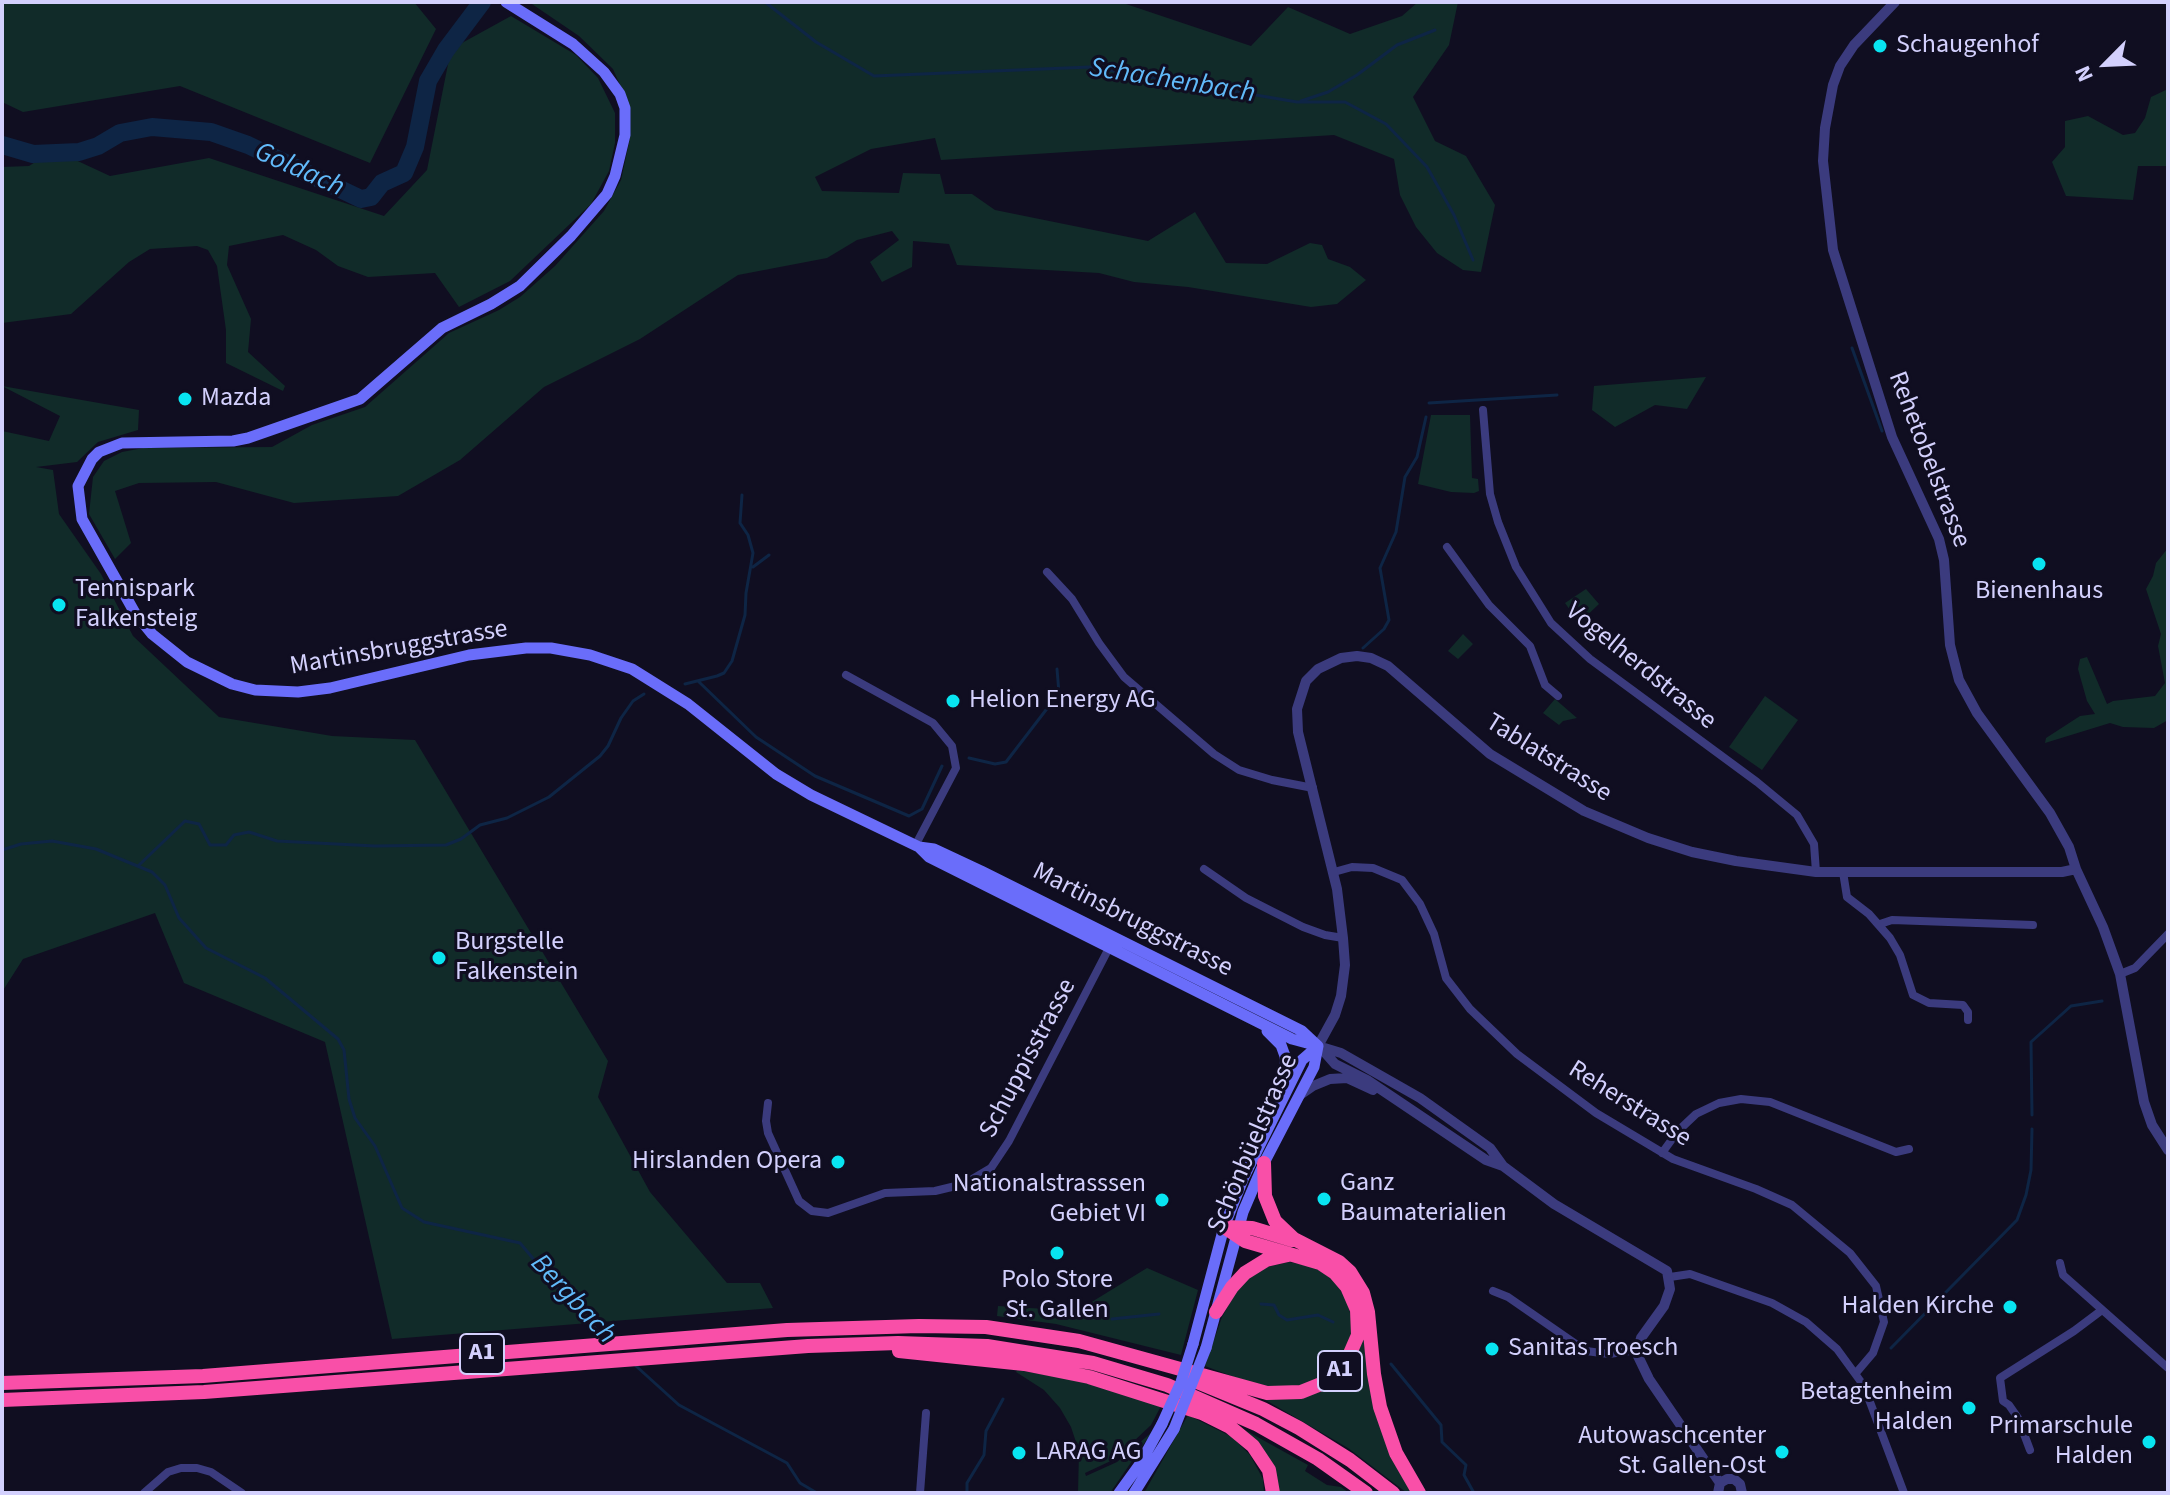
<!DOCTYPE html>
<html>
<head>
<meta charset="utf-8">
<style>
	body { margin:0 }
	#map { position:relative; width:2170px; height:1495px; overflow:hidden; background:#100e21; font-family:"Source Sans 3",sans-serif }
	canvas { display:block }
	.frame { position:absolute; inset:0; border:4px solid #d3d0fd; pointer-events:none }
	.north { position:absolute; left:2066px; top:24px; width:80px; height:80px; -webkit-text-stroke:6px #100e21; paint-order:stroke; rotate:246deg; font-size:22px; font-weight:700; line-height:32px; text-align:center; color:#d3d0fd }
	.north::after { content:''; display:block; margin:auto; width:28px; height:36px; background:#d3d0fd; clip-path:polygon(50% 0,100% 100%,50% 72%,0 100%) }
</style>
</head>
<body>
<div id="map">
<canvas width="2170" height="1495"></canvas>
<div class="frame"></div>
<div class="north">N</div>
</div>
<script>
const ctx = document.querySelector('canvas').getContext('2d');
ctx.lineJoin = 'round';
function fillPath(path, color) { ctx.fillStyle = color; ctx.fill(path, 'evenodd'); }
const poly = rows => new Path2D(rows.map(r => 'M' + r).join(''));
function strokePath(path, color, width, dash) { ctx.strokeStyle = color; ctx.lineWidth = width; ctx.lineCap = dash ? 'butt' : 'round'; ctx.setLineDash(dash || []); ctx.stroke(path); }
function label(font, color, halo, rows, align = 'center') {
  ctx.font = font + ' "Source Sans 3",sans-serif'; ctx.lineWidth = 6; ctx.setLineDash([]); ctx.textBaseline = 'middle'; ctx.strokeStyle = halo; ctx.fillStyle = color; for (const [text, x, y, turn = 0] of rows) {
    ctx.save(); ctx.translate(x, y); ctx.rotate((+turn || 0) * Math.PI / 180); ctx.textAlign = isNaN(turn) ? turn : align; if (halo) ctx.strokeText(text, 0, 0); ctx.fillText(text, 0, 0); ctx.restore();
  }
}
const green = poly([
	[2,2,414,2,436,29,370,163,180,86,23,112,2,102],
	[529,2,1120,2,1251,46,1288,7,1350,34,1402,16,1418,2,1458,2,1449,45,1413,97,1435,141,1466,156,1495,205,1481,272,1463,270,1437,253,1416,227,1400,195,1394,159,1334,135,941,160,935,138,871,149,815,177,822,191,899,193,903,173,940,174,945,194,972,194,995,210,1148,241,1195,212,1226,263,1267,264,1310,243,1322,245,1328,259,1350,267,1366,280,1337,304,1311,307,1188,287,1134,282,1099,273,957,265,949,244,913,241,912,267,882,282,870,262,899,240,892,231,857,240,827,258,738,275,640,339,544,387,460,460,398,496,294,503,216,482,139,483,115,491,131,543,115,559,89,514,93,477,104,461,122,452,143,448,272,447,312,425,365,407,449,333,499,310,520,297,555,266,604,211,621,180,630,138,630,108,613,69,579,36],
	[511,16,576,55,598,78,615,113,615,143,609,171,591,204,510,281,459,307,435,273,368,277,338,266,316,250,283,235,229,246,227,265,251,319,248,352,285,386,283,391,226,363,226,330,217,266,208,250,197,246,150,249,129,262,71,314,2,323,2,167,29,166,54,150,110,176,209,158,384,216,427,170,451,49],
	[2168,89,2168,166,2138,166,2133,200,2066,196,2052,162,2065,147,2065,121,2088,116,2123,135,2135,133,2145,118,2151,97],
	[1706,377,1687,409,1655,405,1615,427,1592,410,1594,386],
	[2,386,139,410,138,430,98,442,77,462,36,467,53,470,59,514,101,574,133,636,219,717,332,736,415,740,608,1061,598,1097,650,1192,727,1283,760,1283,773,1308,392,1339,325,1042,184,983,155,913,23,959,2,992,2,431,49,441,60,416],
	[1431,415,1470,415,1472,478,1478,479,1479,491,1474,493,1451,492,1418,484],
	[2168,548,2168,720,2154,728,2123,727,2110,723,2045,743,2046,738,2080,716,2095,714,2087,701,2078,669,2080,659,2087,657,2107,704,2113,701,2155,696,2165,683,2158,646,2161,634,2146,589,2153,576,2156,563],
	[1586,589,1599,604,1579,623,1565,603],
	[1463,634,1473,644,1458,659,1448,651],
	[1765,696,1798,720,1762,770,1729,747],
	[1555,699,1577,718,1563,721,1559,725,1543,713],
	[1289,1262,1315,1267,1335,1281,1347,1301,1352,1321,1350,1343,1338,1365,1321,1378,1299,1386,1273,1387,1245,1381,1205,1366,1222,1317,1236,1292,1249,1277,1267,1267],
	[1147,1268,1198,1290,1181,1355,1056,1324,997,1316,998,1306,1077,1311],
	[1362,1316,1369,1374,1413,1493,1407,1493,1348,1448,1262,1398,1331,1384],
	[1017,1370,1081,1381,1161,1406,1151,1425,1115,1459,1085,1473,1086,1476,1117,1462,1152,1432,1110,1493,1078,1493,1079,1451,1071,1427,1060,1408,1044,1390,1016,1372],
	[1188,1415,1232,1437,1250,1455,1263,1479,1264,1493,1144,1493],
	[1225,1419,1308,1465,1305,1471,1327,1485,1341,1487,1349,1493,1274,1493,1274,1485]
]);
const stream = poly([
	[765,2,816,42,874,76,1090,67,1297,102,1345,102,1386,124,1427,167,1454,215,1473,260],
	[1301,101,1328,92,1357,75,1397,45,1435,30],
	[1852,348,1882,431],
	[1429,403,1557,395],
	[753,567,769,555],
	[1363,648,1384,629,1389,620,1380,568,1396,532,1405,477,1417,457,1426,417],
	[698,681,756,737,815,776,909,816,922,809,942,766],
	[685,684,717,676,724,673,732,661,745,615,746,593,753,553,748,535,740,523,742,495],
	[969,758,995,764,1006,762,1059,693,1057,669],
	[2,850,21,844,52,841,96,849,152,872,165,885,179,918,206,948,265,978,338,1039,344,1050,349,1099,355,1118,375,1146,402,1208,424,1222,520,1243,579,1313,607,1339],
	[138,866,185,821,199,824,210,845,226,845,234,835,249,832,277,841,375,846,446,845,461,839,480,825,507,818,549,797,600,756,608,746,621,718,633,701,644,694],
	[2032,1115,2031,1042,2071,1006,2102,1001],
	[1261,1304,1274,1305,1279,1315,1287,1320,1318,1315,1333,1322],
	[1112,1319,1159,1314],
	[1891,1348,2017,1220,2026,1195,2031,1170,2032,1129],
	[1391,1364,1441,1425,1442,1442,1466,1465,1464,1475,1474,1493],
	[636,1366,679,1405,787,1463,800,1483,817,1493],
	[967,1493,967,1483,984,1455,986,1431,1003,1399]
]);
const river = poly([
	[2,145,33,154,79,152,98,146,120,133,152,127,211,132,248,145,361,199,371,197,382,183,404,173,415,147,428,81,446,50,482,2]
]);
const minor = poly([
	[1483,410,1490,494,1498,522,1516,567,1551,623,1590,659,1757,782,1797,815,1814,844,1816,872],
	[1447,547,1489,605,1530,646,1545,685,1558,696],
	[1047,572,1072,599,1099,643,1124,677,1214,754,1239,770,1272,780,1313,788],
	[846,675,933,723,952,746,956,768,915,846],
	[1204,869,1246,898,1303,927,1325,935,1343,938],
	[1334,872,1352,867,1373,868,1402,880,1420,904,1434,934,1446,978,1470,1009,1517,1054,1596,1113,1673,1159,1756,1189,1792,1205,1850,1253,1876,1286,1884,1322,1873,1353,1856,1373],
	[1843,872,1847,897,1869,914,1890,938,1900,955,1913,995,1929,1003,1963,1005,1968,1012,1968,1020],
	[1880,924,1892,920,2033,925],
	[2120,974,2135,968,2168,934],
	[768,1103,766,1121,768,1133,799,1201,812,1211,828,1213,885,1193,935,1191,964,1184,991,1168,1009,1141,1109,948],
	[1662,1153,1678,1131,1696,1114,1719,1103,1741,1099,1770,1102,1896,1152,1909,1149],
	[2060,1263,2063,1275,2168,1368],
	[1670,1277,1690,1274,1772,1303,1806,1322,1837,1349,1864,1386,1904,1493],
	[1493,1291,1508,1297,1586,1351,1609,1354,1637,1350],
	[2030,1450,2018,1418,2009,1405,2003,1401,2000,1378,2074,1331,2102,1310],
	[144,1493,168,1472,181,1468,197,1468,211,1472,242,1493],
	[920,1493,926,1413]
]);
const tertiary = poly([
	[1895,2,1854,45,1840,66,1833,85,1825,128,1823,161,1833,250,1892,437,1939,539,1944,560,1950,645,1959,680,1977,713,2050,813,2069,847,2076,869,2103,927,2120,974,2144,1102,2152,1125,2168,1150],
	[1318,1046,1335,1015,1341,996,1345,965,1343,938,1337,889,1298,732,1297,709,1306,681,1318,669,1341,658,1357,656,1371,658,1388,666,1490,754,1584,811,1648,838,1692,852,1736,861,1816,872,2062,872,2076,869],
	[1318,1046,1341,1053,1420,1098,1490,1148,1503,1166,1554,1204,1667,1271,1670,1289,1664,1306,1641,1338,1637,1354,1649,1379,1720,1483,1718,1493],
	[1320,1047,1335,1064,1367,1080,1486,1160,1503,1166],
	[1300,1095,1313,1086,1330,1079,1347,1078,1373,1090],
	[1720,1483,1727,1479,1734,1479,1740,1484,1742,1493]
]);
const secondary = poly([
	[506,2,573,44,604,72,620,94,625,108,625,135,615,176,607,194,571,236,520,286,491,304,442,328,360,399,248,438,233,441,122,443,99,452,92,459,78,486,82,519,135,613,152,634,187,662,232,684,255,690,298,692,330,688,469,655,526,648,551,648,590,655,632,669,688,704,776,774,811,795,919,847,934,849,981,871,1302,1031,1318,1046],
	[919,847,929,857,1292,1039,1318,1046],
	[1267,1031,1281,1045,1285,1056,1286,1087],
	[1193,1344,1224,1227,1244,1177,1302,1060,1318,1046],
	[1206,1348,1243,1212,1264,1163,1314,1067,1318,1046],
	[1119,1493,1140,1464,1162,1424],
	[1134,1493,1174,1429]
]);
const motorway = poly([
	[1264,1163,1265,1196,1275,1221,1294,1239,1339,1262,1350,1272,1363,1293,1368,1312,1374,1374,1380,1407,1396,1453,1419,1493],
	[1224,1227,1252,1228,1292,1240],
	[1216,1312,1232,1287,1245,1273,1266,1260,1288,1255],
	[899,1351,1024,1364,1089,1377,1202,1413,1230,1427,1253,1446,1269,1470,1273,1493],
	[1185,1377,1263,1409,1299,1428,1350,1460,1393,1493],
	[2,1383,203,1376,787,1330,919,1326,986,1327,1079,1341,1267,1393,1301,1392,1326,1382,1345,1365,1358,1335,1357,1310,1347,1287,1335,1273,1320,1263,1245,1241,1224,1227],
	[2,1400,204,1392,808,1346,898,1343,987,1346,1093,1363,1167,1385,1256,1424,1318,1459,1366,1493]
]);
const secondaryBridge = poly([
	[1162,1424,1181,1382,1193,1344],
	[1174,1429,1206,1348]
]);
const markers = [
	[1880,46,8,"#08e4f1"],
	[185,399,8,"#08e4f1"],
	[2039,564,8,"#08e4f1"],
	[59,605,8,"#08e4f1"],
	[953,701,8,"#08e4f1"],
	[439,958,8,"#08e4f1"],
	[838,1162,8,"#08e4f1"],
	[1324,1199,8,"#08e4f1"],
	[1162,1200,8,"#08e4f1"],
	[1057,1253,8,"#08e4f1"],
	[2010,1307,8,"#08e4f1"],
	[1492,1349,8,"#08e4f1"],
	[1969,1408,8,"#08e4f1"],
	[2149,1442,8,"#08e4f1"],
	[1782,1452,8,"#08e4f1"],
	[1019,1453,8,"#08e4f1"]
];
const shields = [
	[482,1354,44],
	[1340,1371,44]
];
const shieldNames = [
	["A1",482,1354],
	["A1",1340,1371]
];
const poiNames = [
	["Schaugenhof",1896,46],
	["Mazda",201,399],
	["Tennispark",75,590],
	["Falkensteig",75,620],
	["Bienenhaus",2039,592,"center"],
	["Helion Energy AG",969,701],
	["Burgstelle",455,943],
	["Falkenstein",455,973],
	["Hirslanden Opera",822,1162,"right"],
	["Ganz",1340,1184],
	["Baumaterialien",1340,1214],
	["Nationalstrasssen",1146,1185,"right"],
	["Gebiet VI",1146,1215,"right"],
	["Polo Store",1057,1281,"center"],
	["St. Gallen",1057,1311,"center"],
	["Halden Kirche",1994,1307,"right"],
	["Sanitas Troesch",1508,1349],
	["Betagtenheim",1953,1393,"right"],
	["Halden",1953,1423,"right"],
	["Primarschule",2133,1427,"right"],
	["Halden",2133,1457,"right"],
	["Autowaschcenter",1766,1437,"right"],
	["St. Gallen-Ost",1766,1467,"right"],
	["LARAG AG",1035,1453]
];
const streetNames = [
	["Rehetobelstrasse",1928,460,69],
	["Martinsbruggstrasse",399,649,-10],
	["Vogelherdstrasse",1640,667,39],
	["Tablatstrasse",1548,759,32],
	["Martinsbruggstrasse",1132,921,27],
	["Schuppisstrasse",1029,1059,-62],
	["Reherstrasse",1629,1105,32],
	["Schönbüelstrasse",1254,1144,-67]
];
const waterNames = [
	["Schachenbach",1172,82,9],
	["Goldach",299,171,24],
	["Bergbach",572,1300,47]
];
fillPath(green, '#112b29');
strokePath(stream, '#0e2545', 3);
strokePath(river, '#0e2545', 18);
strokePath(minor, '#3b3b7e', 8);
strokePath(tertiary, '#3b3b7e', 10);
strokePath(secondary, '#6a6dfa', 11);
strokePath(motorway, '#f94fa8', 14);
strokePath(secondaryBridge, '#6a6dfa', 11);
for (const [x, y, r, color] of markers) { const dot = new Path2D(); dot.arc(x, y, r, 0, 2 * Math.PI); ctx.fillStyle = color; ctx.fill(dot); strokePath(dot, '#100e21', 3); }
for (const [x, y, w] of shields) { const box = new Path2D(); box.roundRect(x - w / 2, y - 20, w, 40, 6); ctx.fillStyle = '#100e21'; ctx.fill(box); strokePath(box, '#d3d0fd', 2); }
label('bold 24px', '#d3d0fd', null, shieldNames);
label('26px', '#d3d0fd', '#100e21', poiNames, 'left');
label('26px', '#d3d0fd', '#100e21', streetNames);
label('italic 28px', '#61bafa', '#100e21', waterNames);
</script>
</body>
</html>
